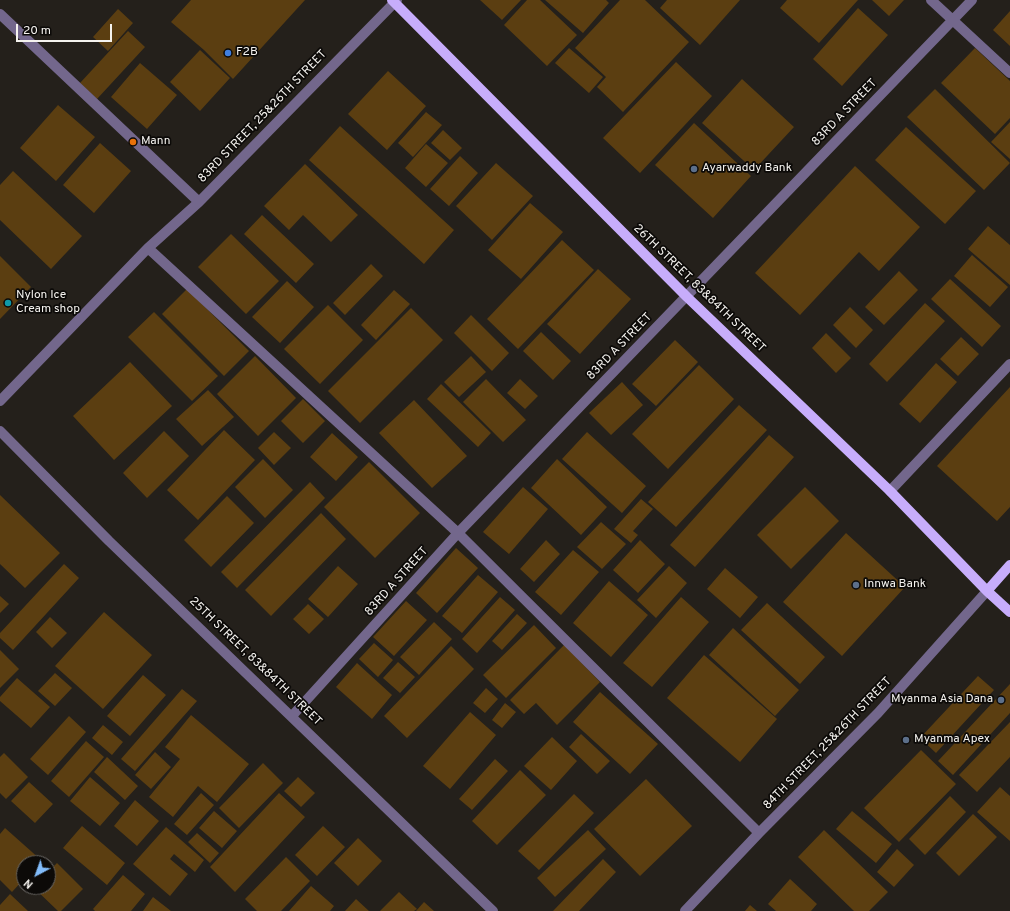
<!DOCTYPE html>
<html>
<head>
<meta charset="utf-8">
<style>
	body { margin:0 }
	#map { position:relative; width:1010px; height:911px; overflow:hidden; background:#24201b; font-family:Overpass,sans-serif }
	canvas { display:block }
	.north { position:absolute; left:16px; top:855px; width:40px; height:40px; box-sizing:border-box; background:#0c0a08; border:1px solid #696764; border-radius:50%; rotate:221deg; font-size:11px; font-weight:700; line-height:16px; text-align:center; color:#f5f3ef }
	.north::after { content:''; display:block; margin:auto; width:14px; height:18px; background:#82bcfa; clip-path:polygon(50% 0,100% 100%,50% 72%,0 100%) }
	.scale { position:absolute; left:16px; top:24px; width:96px; height:18px; box-sizing:border-box; border:2px solid #f5f3ef; border-top:0; padding-left:5px; font-size:12px; line-height:14px; white-space:nowrap; color:#f5f3ef; -webkit-text-stroke:3px #0c0a08; paint-order:stroke }
</style>
</head>
<body>
<div id="map">
<canvas width="1010" height="911"></canvas>
<div class="north">N</div>
<div class="scale">20 m</div>
</div>
<script>
const ctx = document.querySelector('canvas').getContext('2d');
ctx.lineJoin = 'round';
function fillPath(path, color) { ctx.fillStyle = color; ctx.fill(path, 'evenodd'); }
const poly = rows => new Path2D(rows.map(r => 'M' + r).join(''));
function strokePath(path, color, width, dash) { ctx.strokeStyle = color; ctx.lineWidth = width; ctx.lineCap = dash ? 'butt' : 'round'; ctx.setLineDash(dash || []); ctx.stroke(path); }
function label(font, color, halo, rows, align = 'center') {
  ctx.font = font + ' Overpass,sans-serif'; ctx.lineWidth = 3.5; ctx.setLineDash([]); ctx.textBaseline = 'middle'; ctx.strokeStyle = halo; ctx.fillStyle = color; for (const [text, x, y, turn = 0] of rows) {
    ctx.save(); ctx.translate(x, y); ctx.rotate((+turn || 0) * Math.PI / 180); ctx.textAlign = isNaN(turn) ? turn : align; if (halo) ctx.strokeText(text, 0, 0); ctx.fillText(text, 0, 0); ctx.restore();
  }
}
const building = poly([
	[191,0,305,0,233,79,204,50,171,22],
	[480,0,521,0,502,20],
	[527,0,540,0,577,35,547,66,504,25],
	[545,0,606,0,609,3,583,33],
	[620,0,645,0,689,42,623,112,597,87,606,77,575,48],
	[667,0,740,0,700,45,660,8],
	[787,0,858,0,819,43,780,8],
	[872,0,904,0,889,16],
	[858,8,888,35,842,86,813,59],
	[118,9,133,23,108,51,93,37],
	[1010,11,1010,46,993,30],
	[128,31,145,47,97,99,80,83],
	[569,48,603,77,589,93,555,63],
	[975,48,1010,81,1010,118,995,134,941,83],
	[200,50,230,78,200,111,170,82],
	[676,62,712,96,640,173,603,138],
	[140,63,177,95,147,129,111,97],
	[388,71,426,106,387,150,348,114],
	[742,79,794,127,754,170,702,123],
	[935,89,1010,163,984,190,907,117],
	[58,105,95,137,56,181,20,148],
	[426,112,442,125,413,157,398,143],
	[1010,122,1010,159,991,142],
	[694,123,751,176,713,218,655,165],
	[340,126,454,230,424,264,309,160],
	[906,127,976,191,945,224,875,160],
	[443,130,462,148,450,160,431,143],
	[100,143,131,171,94,213,63,185],
	[426,144,448,163,426,187,405,168],
	[460,156,478,173,449,206,430,189],
	[496,163,533,196,492,240,456,206],
	[305,164,358,215,331,242,303,215,289,230,264,206],
	[855,166,920,227,879,271,859,252,800,315,755,273],
	[13,171,82,236,51,269,0,220,0,185],
	[530,203,563,232,521,279,488,250],
	[262,215,314,264,296,283,244,234],
	[988,226,1010,245,1010,285,968,249],
	[231,234,279,281,246,314,198,267],
	[562,240,594,270,518,349,487,319],
	[972,255,1008,287,990,307,954,276],
	[0,256,31,287,0,319],
	[371,264,383,276,345,315,333,303],
	[598,269,631,299,580,354,547,324],
	[899,271,918,290,884,325,865,307],
	[950,279,1001,326,982,347,931,299],
	[287,281,314,307,280,343,252,317],
	[187,289,249,351,224,376,162,314],
	[394,290,410,304,376,340,361,325],
	[925,303,945,321,887,382,869,364],
	[328,305,363,340,320,384,284,349],
	[850,307,873,330,856,348,833,325],
	[411,308,443,340,360,423,328,391],
	[154,312,218,376,192,401,128,337],
	[471,315,509,353,492,371,454,333],
	[541,332,571,361,553,380,523,351],
	[826,333,851,358,836,373,812,348],
	[961,337,979,354,958,376,940,359],
	[675,340,698,362,656,406,632,384],
	[255,356,296,398,258,436,217,394],
	[471,356,486,372,459,397,444,382],
	[130,362,172,406,114,460,73,416],
	[936,363,957,382,920,423,899,404],
	[699,365,734,399,668,469,632,434],
	[486,379,526,420,503,442,463,402],
	[520,379,538,396,525,409,507,393],
	[622,382,643,405,611,435,589,413],
	[441,384,491,433,478,447,427,399],
	[1010,387,1010,507,997,521,937,466],
	[208,390,234,417,202,446,176,419],
	[303,399,325,421,303,443,281,421],
	[414,400,467,456,432,488,379,433],
	[739,405,767,430,676,527,648,502],
	[224,430,255,460,198,520,167,490],
	[164,431,189,456,147,498,123,473],
	[274,432,291,448,274,465,258,448],
	[587,432,646,486,622,513,562,459],
	[332,433,358,457,336,481,310,457],
	[769,435,794,457,695,567,670,545],
	[263,459,293,490,265,518,235,487],
	[557,459,607,507,581,535,531,488],
	[369,462,420,513,375,558,324,507],
	[310,482,325,498,237,588,221,572],
	[523,487,548,509,509,554,483,532],
	[805,487,839,521,791,569,757,535],
	[0,495,60,553,25,588,0,564],
	[227,496,254,523,211,567,184,540],
	[641,499,653,509,633,531,638,535,631,543,614,529],
	[321,513,346,539,271,616,245,590],
	[601,522,626,544,602,569,577,547],
	[846,533,905,587,842,656,783,602],
	[546,540,560,554,534,582,520,569],
	[640,540,665,564,638,593,613,570],
	[456,548,478,568,437,613,416,593],
	[573,550,599,572,561,615,535,592],
	[64,564,79,578,13,650,0,638,0,633],
	[338,566,358,584,328,617,308,599],
	[669,566,687,583,656,618,637,600],
	[725,568,758,597,740,618,707,589],
	[478,575,498,592,462,633,442,616],
	[609,581,648,615,611,657,573,623],
	[0,596,9,604,0,613],
	[500,597,515,610,477,653,462,639],
	[681,597,709,622,652,687,623,663],
	[406,601,427,620,394,656,373,637],
	[767,603,825,657,800,684,741,630],
	[308,604,324,619,309,634,293,619],
	[104,612,152,655,103,709,55,666],
	[517,614,527,623,502,650,492,641],
	[50,617,67,633,52,648,36,632],
	[434,622,452,639,419,675,400,657],
	[534,625,556,648,506,698,483,675],
	[733,628,799,690,775,716,709,655],
	[374,643,393,660,378,677,359,659],
	[564,645,600,682,557,725,536,703,524,714,510,700],
	[451,646,474,669,407,738,384,716],
	[0,650,19,669,0,688],
	[704,655,777,719,740,762,667,698],
	[398,662,415,677,400,693,383,678],
	[357,663,392,695,372,719,336,687],
	[55,673,72,688,55,706,38,691],
	[143,675,166,695,130,736,107,716],
	[978,676,994,690,936,753,920,738],
	[17,678,50,707,31,728,0,701,0,697],
	[1010,684,1010,713,953,775,938,761],
	[486,688,498,699,485,713,473,703],
	[182,689,197,701,135,771,121,759],
	[600,692,658,744,630,774,573,722],
	[505,703,516,712,502,728,492,720],
	[470,712,496,735,450,789,423,766],
	[191,715,249,764,217,802,198,786,173,817,149,797,180,759,165,747],
	[69,716,86,732,48,775,30,759],
	[1010,722,1010,757,977,792,959,775],
	[103,725,123,742,112,755,92,738],
	[581,734,610,761,597,774,569,747],
	[552,737,577,761,551,790,524,766],
	[86,741,104,757,69,797,51,781],
	[921,750,956,784,899,842,864,808],
	[155,752,171,767,151,789,135,775],
	[4,753,28,777,6,799,0,793,0,757],
	[107,757,138,786,125,800,94,772],
	[495,759,508,771,472,810,459,799],
	[263,763,283,783,239,828,219,808],
	[520,770,546,795,497,845,472,821],
	[90,777,120,803,100,826,70,801],
	[298,777,315,793,301,807,284,791],
	[646,779,692,826,640,876,594,829],
	[29,782,53,804,35,823,11,801],
	[1000,787,1010,796,1010,841,977,812],
	[201,793,214,805,187,835,174,824],
	[279,793,305,817,235,892,210,867],
	[574,794,594,813,539,870,518,851],
	[950,796,966,812,925,855,909,839],
	[135,800,159,821,137,846,114,826],
	[214,811,237,831,222,848,199,828],
	[852,811,892,844,876,863,836,829],
	[973,814,997,837,959,876,936,853],
	[82,826,125,863,107,885,63,848],
	[323,826,345,847,317,876,295,855],
	[166,827,204,860,195,872,174,854,170,859,188,874,170,896,133,864],
	[5,828,41,860,39,863,24,863,24,879,12,892,0,880,0,834],
	[588,830,606,849,555,897,537,878],
	[824,830,888,892,869,911,854,911,798,857],
	[197,833,219,853,210,863,188,842],
	[358,838,382,861,358,886,334,863],
	[897,849,914,865,894,887,877,872],
	[286,857,310,881,281,911,257,911,245,899],
	[603,859,616,872,579,911,553,911],
	[57,863,83,889,61,911,58,911,33,887,48,887,48,872],
	[123,875,145,894,131,911,95,911,93,909],
	[790,879,817,904,811,911,776,911,768,904],
	[311,886,334,906,330,911,289,911],
	[399,892,417,909,414,911,380,911],
	[10,894,28,911,0,911,0,905],
	[153,897,171,911,143,911],
	[356,899,369,911,345,911],
	[424,902,434,911,416,911],
	[750,905,757,911,745,911]
]);
const minor = poly([
	[931,0,1010,73],
	[0,14,199,202],
	[148,248,458,533,759,833],
	[0,401,148,248,199,202,397,0],
	[0,431,109,541,493,911],
	[890,491,1010,364],
	[292,716,458,533,972,0],
	[685,911,759,833,878,713,987,591]
]);
const major = poly([
	[392,0,687,297,890,491,987,591,1010,612],
	[987,591,1010,565]
]);
const markers = [
	[228,53,4,"#3f7fe0"],
	[133,142,4,"#e8710a"],
	[694,169,4,"#5c6f8a"],
	[8,303,4,"#0f9aa8"],
	[856,585,4,"#5c6f8a"],
	[1001,700,4,"#5c6f8a"],
	[906,740,4,"#5c6f8a"]
];
const poiNames = [
	["F2B",236,53],
	["Mann",141,142],
	["Ayarwaddy Bank",702,169],
	["Nylon Ice",16,296],
	["Cream shop",16,310],
	["Innwa Bank",864,585],
	["Myanma Asia Dana",993,700,"right"],
	["Myanma Apex",914,740]
];
const streetNames = [
	["83RD A STREET",845,113,-46],
	["83RD STREET, 25&26TH STREET",263,117,-46],
	["26TH STREET, 83&84TH STREET",699,289,44],
	["83RD A STREET",620,347,-46],
	["83RD A STREET",397,582,-48],
	["25TH STREET, 83&84TH STREET",255,662,44],
	["84TH STREET, 25&26TH STREET",828,744,-46]
];
fillPath(building, '#5b3e11');
strokePath(minor, '#73678c', 10);
strokePath(major, '#c7adfb', 10);
for (const [x, y, r, color] of markers) { const dot = new Path2D(); dot.arc(x, y, r, 0, 2 * Math.PI); ctx.fillStyle = color; ctx.fill(dot); strokePath(dot, '#0c0a08', 1.5); }
label('12px', '#f5f3ef', '#0c0a08', poiNames, 'left');
label('12px', '#f5f3ef', '#0c0a08', streetNames);
</script>
</body>
</html>
